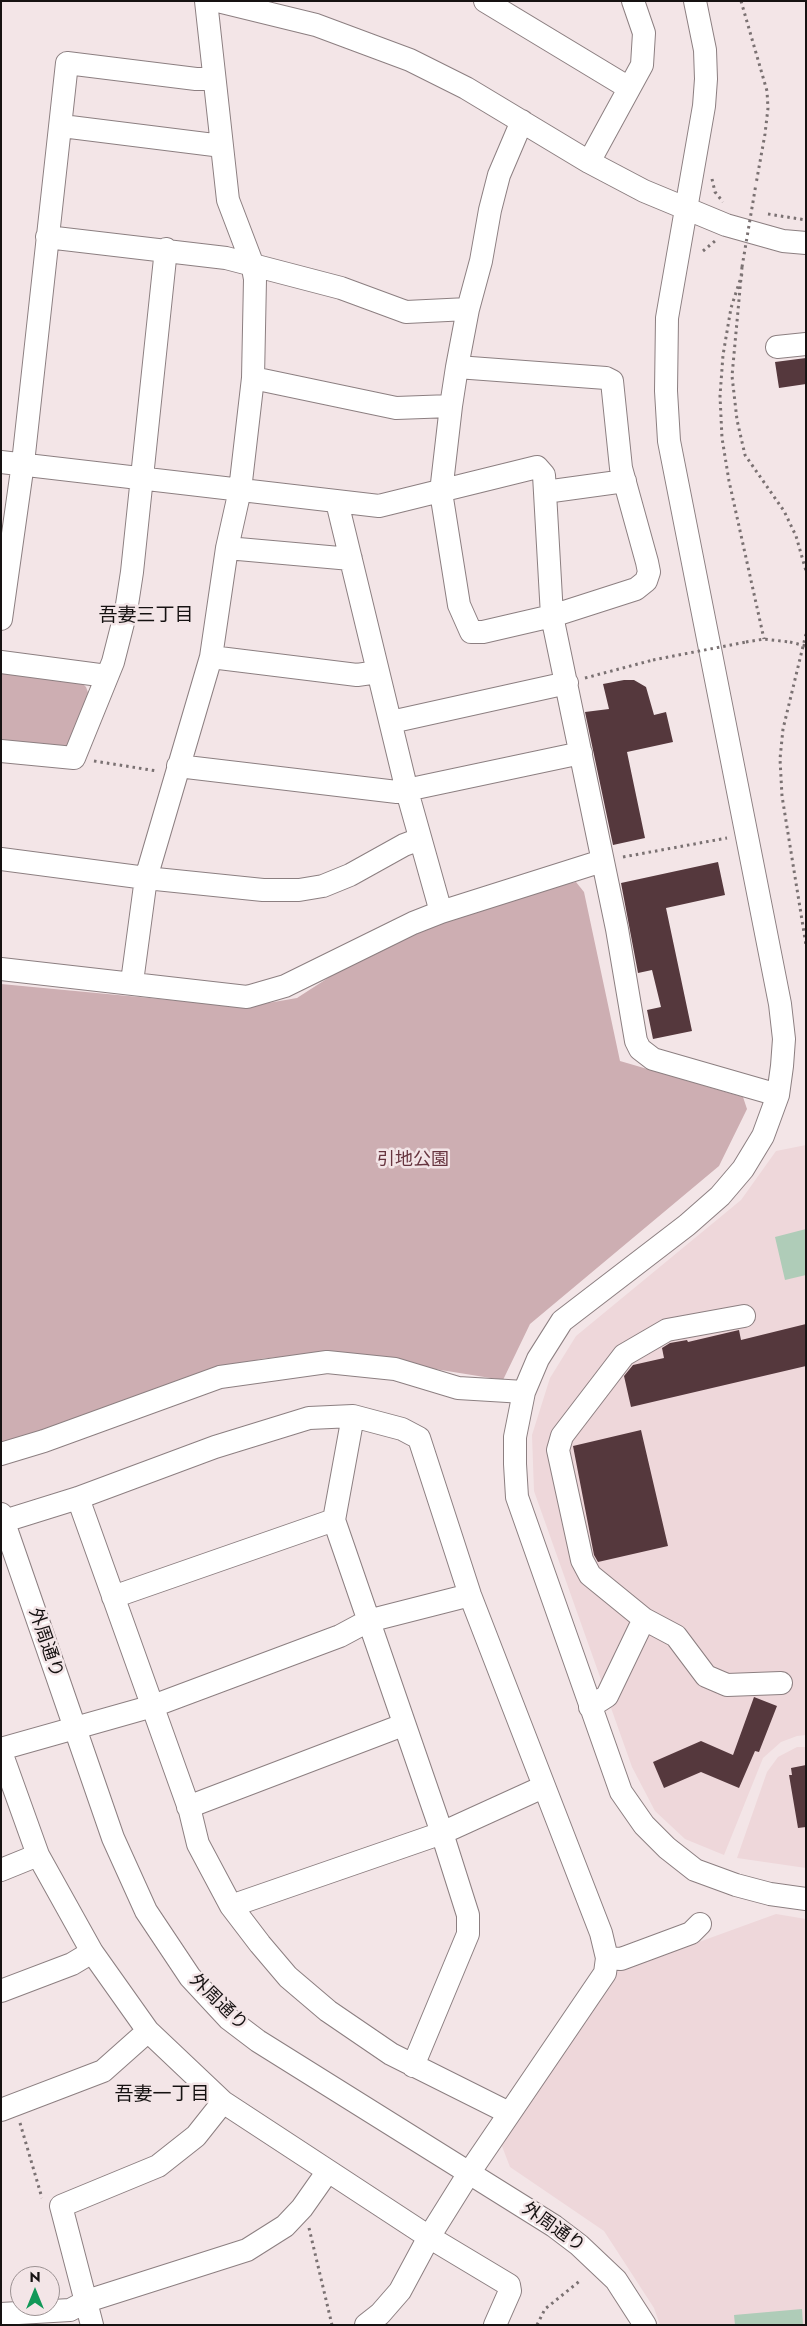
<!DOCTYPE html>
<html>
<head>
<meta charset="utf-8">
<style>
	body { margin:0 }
	#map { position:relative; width:807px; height:2326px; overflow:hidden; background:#f3e5e7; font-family:Jost,sans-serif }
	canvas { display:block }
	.frame { position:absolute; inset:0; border:2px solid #161212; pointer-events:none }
	.north { position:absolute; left:10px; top:2266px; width:50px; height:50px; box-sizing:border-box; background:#f3e5e7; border:1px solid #9b9192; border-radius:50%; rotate:0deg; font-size:14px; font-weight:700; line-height:20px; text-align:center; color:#161212 }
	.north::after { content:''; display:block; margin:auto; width:18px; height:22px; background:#119858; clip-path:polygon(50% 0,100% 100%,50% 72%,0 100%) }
</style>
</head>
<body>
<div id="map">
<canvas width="807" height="2326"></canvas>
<div class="frame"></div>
<div class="north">N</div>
</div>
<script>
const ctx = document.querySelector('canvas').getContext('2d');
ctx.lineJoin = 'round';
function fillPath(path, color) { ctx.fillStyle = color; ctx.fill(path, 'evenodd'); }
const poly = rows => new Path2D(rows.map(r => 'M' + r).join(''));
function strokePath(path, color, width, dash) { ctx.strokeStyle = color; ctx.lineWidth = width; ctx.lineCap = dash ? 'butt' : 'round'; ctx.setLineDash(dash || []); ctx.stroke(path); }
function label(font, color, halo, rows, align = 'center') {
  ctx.font = font + ' Jost,"Noto Sans JP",sans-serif'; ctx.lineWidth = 5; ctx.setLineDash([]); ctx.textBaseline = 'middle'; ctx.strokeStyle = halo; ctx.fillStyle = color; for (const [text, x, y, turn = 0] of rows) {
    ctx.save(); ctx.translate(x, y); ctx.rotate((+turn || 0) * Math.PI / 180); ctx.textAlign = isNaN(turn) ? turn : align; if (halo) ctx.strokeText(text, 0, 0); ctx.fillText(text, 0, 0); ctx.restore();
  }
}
const built = poly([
	[806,1145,806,1735,797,1736,781,1742,763,1758,724,1855,685,1839,655,1811,632,1767,534,1491,532,1435,550,1378,576,1336,741,1200,776,1151],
	[797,1747,806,1747,806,1868,737,1858,767,1772,778,1757],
	[776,1914,806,1919,806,2325,660,2325,654,2308,604,2231,510,2167,500,2141,608,1975]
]);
const green = poly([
	[1,672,82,683,86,687,89,695,67,745,63,748,1,741],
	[576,882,584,892,620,1061,743,1097,747,1109,719,1166,530,1324,503,1380,329,1352,260,1359,1,1447,1,984,245,1007,297,998,345,967,478,904]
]);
const water = poly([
	[806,1229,806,1275,785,1280,775,1237],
	[802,2309,803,2325,735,2325,734,2315]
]);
const building = poly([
	[806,358,806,384,779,388,775,362],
	[624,680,634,680,646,687,654,715,666,712,673,742,627,752,645,838,613,845,585,712,609,709,603,684],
	[718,862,725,895,666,908,692,1031,653,1039,647,1010,661,1007,652,970,638,973,621,883],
	[806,1324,806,1366,631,1407,624,1376,633,1365,664,1358,662,1348,670,1343,687,1340,688,1342,739,1330,741,1340],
	[641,1430,668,1546,598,1562,594,1555,573,1446],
	[754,1697,777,1706,759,1752,755,1751,739,1788,701,1772,664,1788,653,1762,701,1741,733,1755],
	[806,1765,806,1827,798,1828,789,1775,792,1775,791,1768]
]);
const path = poly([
	[741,1,767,91,768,108,765,134,756,184],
	[712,179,715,192,723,202],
	[768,214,806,220],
	[703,251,715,241],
	[742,267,732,376,737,420,745,455,784,511,796,536,806,571],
	[742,274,731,308,723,355,720,396,722,438,729,481,764,639],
	[806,634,783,729,780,759,782,796,806,945],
	[746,642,764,639,790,642],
	[585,678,653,660],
	[94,761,157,771],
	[623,857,727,838],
	[20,2123,42,2198],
	[309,2228,332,2325],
	[537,2325,545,2309,581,2280]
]);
const minor = poly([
	[218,1,316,25,410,60,466,88,589,162,644,191,726,225,783,241,806,243],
	[485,1,629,88],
	[695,1,705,50,706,79,704,106,667,318,666,391,669,441,780,1004,784,1039,782,1066,778,1095,763,1136,743,1169,720,1196,687,1225,562,1321,538,1359,524,1392,515,1437,515,1464,517,1497,621,1792,644,1825,667,1848,695,1870,736,1885,770,1894,806,1899],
	[62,126,222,146],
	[589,162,642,65,644,33,633,1],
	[47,237,226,258,341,288,406,312,468,309],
	[777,347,806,344],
	[457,367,606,378,612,381,621,468,647,562,649,572,646,581,636,589,552,616,483,632,471,632,459,605,441,492,451,406,457,367,468,309,481,261,490,210,499,175,522,121],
	[253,378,396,408,451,406],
	[1,462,379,506,537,467,544,475,552,616,617,929,636,1041,640,1049,653,1059,778,1095],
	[545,492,625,481],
	[337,502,407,791,441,912],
	[227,548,351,559],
	[1,619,23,463,67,63,196,79,213,79],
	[211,657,357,675,378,672],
	[1,662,107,676],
	[391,722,567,683],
	[1,751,74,758,113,662,126,611,132,572,166,249],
	[178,766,397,792,581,753],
	[1,859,146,878,263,890,299,890,323,886,350,875,404,845,420,839],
	[1,969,247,997,285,986,413,923,441,912,602,861],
	[132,982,146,878,211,657,227,548,240,490,253,378,255,279,252,263,228,200,206,1],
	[744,1316,667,1330,624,1355,562,1436,558,1450,582,1560,590,1575,644,1619,676,1636,706,1676,727,1685,781,1683],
	[353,1416,334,1520,442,1833,468,1915,468,1934,413,2066],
	[1,1454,44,1441,220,1377,327,1362,395,1369,458,1388,524,1392],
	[78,1498,190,1811,198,1844,231,1906,260,1944,288,1977,328,2011,391,2054,509,2113],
	[1,1514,113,1838,146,1911,190,1977,229,2019,258,2041,554,2226,579,2245,616,2280,645,2325],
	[1,1522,78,1498,215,1447,309,1418,353,1416,402,1429,419,1438,470,1595,601,1933,607,1958,605,1973,469,2173,429,2237,400,2291,380,2314,366,2325],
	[113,1597,334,1520],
	[590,1707,607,1696,644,1619],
	[1,1749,153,1706,340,1636,368,1621,470,1595],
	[1,1752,38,1855,92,1952,148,2031,223,2102,429,2237,509,2285,510,2291,495,2325],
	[188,1807,403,1725],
	[1,1870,38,1855],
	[231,1906,442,1833,543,1787],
	[607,1958,621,1959,691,1933,700,1924],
	[1,1991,72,1964,92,1952],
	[1,2110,103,2071,148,2031],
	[1,2314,70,2310,87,2301,247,2250,285,2226,302,2208,328,2171],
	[92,2325,61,2206,158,2166,196,2136,223,2102]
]);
const pathBridge = poly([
	[742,267,756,184],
	[790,642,806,646],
	[653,660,746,642]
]);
const parkNames = [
	["引地公園",413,1161]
];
const streetNames = [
	["外周通り",45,1643,71],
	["外周通り",218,2003,44],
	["外周通り",553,2228,35]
];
const neighbourhoodNames = [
	["吾妻三丁目",146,616],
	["吾妻一丁目",162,2095]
];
fillPath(built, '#eed7da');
fillPath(green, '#cdaeb2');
fillPath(water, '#afccb8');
fillPath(building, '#55383d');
strokePath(minor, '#8c7f81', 24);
strokePath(path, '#7a7172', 3, [2.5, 4]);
strokePath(minor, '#fff', 22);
strokePath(pathBridge, '#7a7172', 3, [2.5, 4]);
label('18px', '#67353f', '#f3e5e7', parkNames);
label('18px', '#161212', '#f3e5e7', streetNames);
label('19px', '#161212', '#f3e5e7', neighbourhoodNames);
</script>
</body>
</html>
